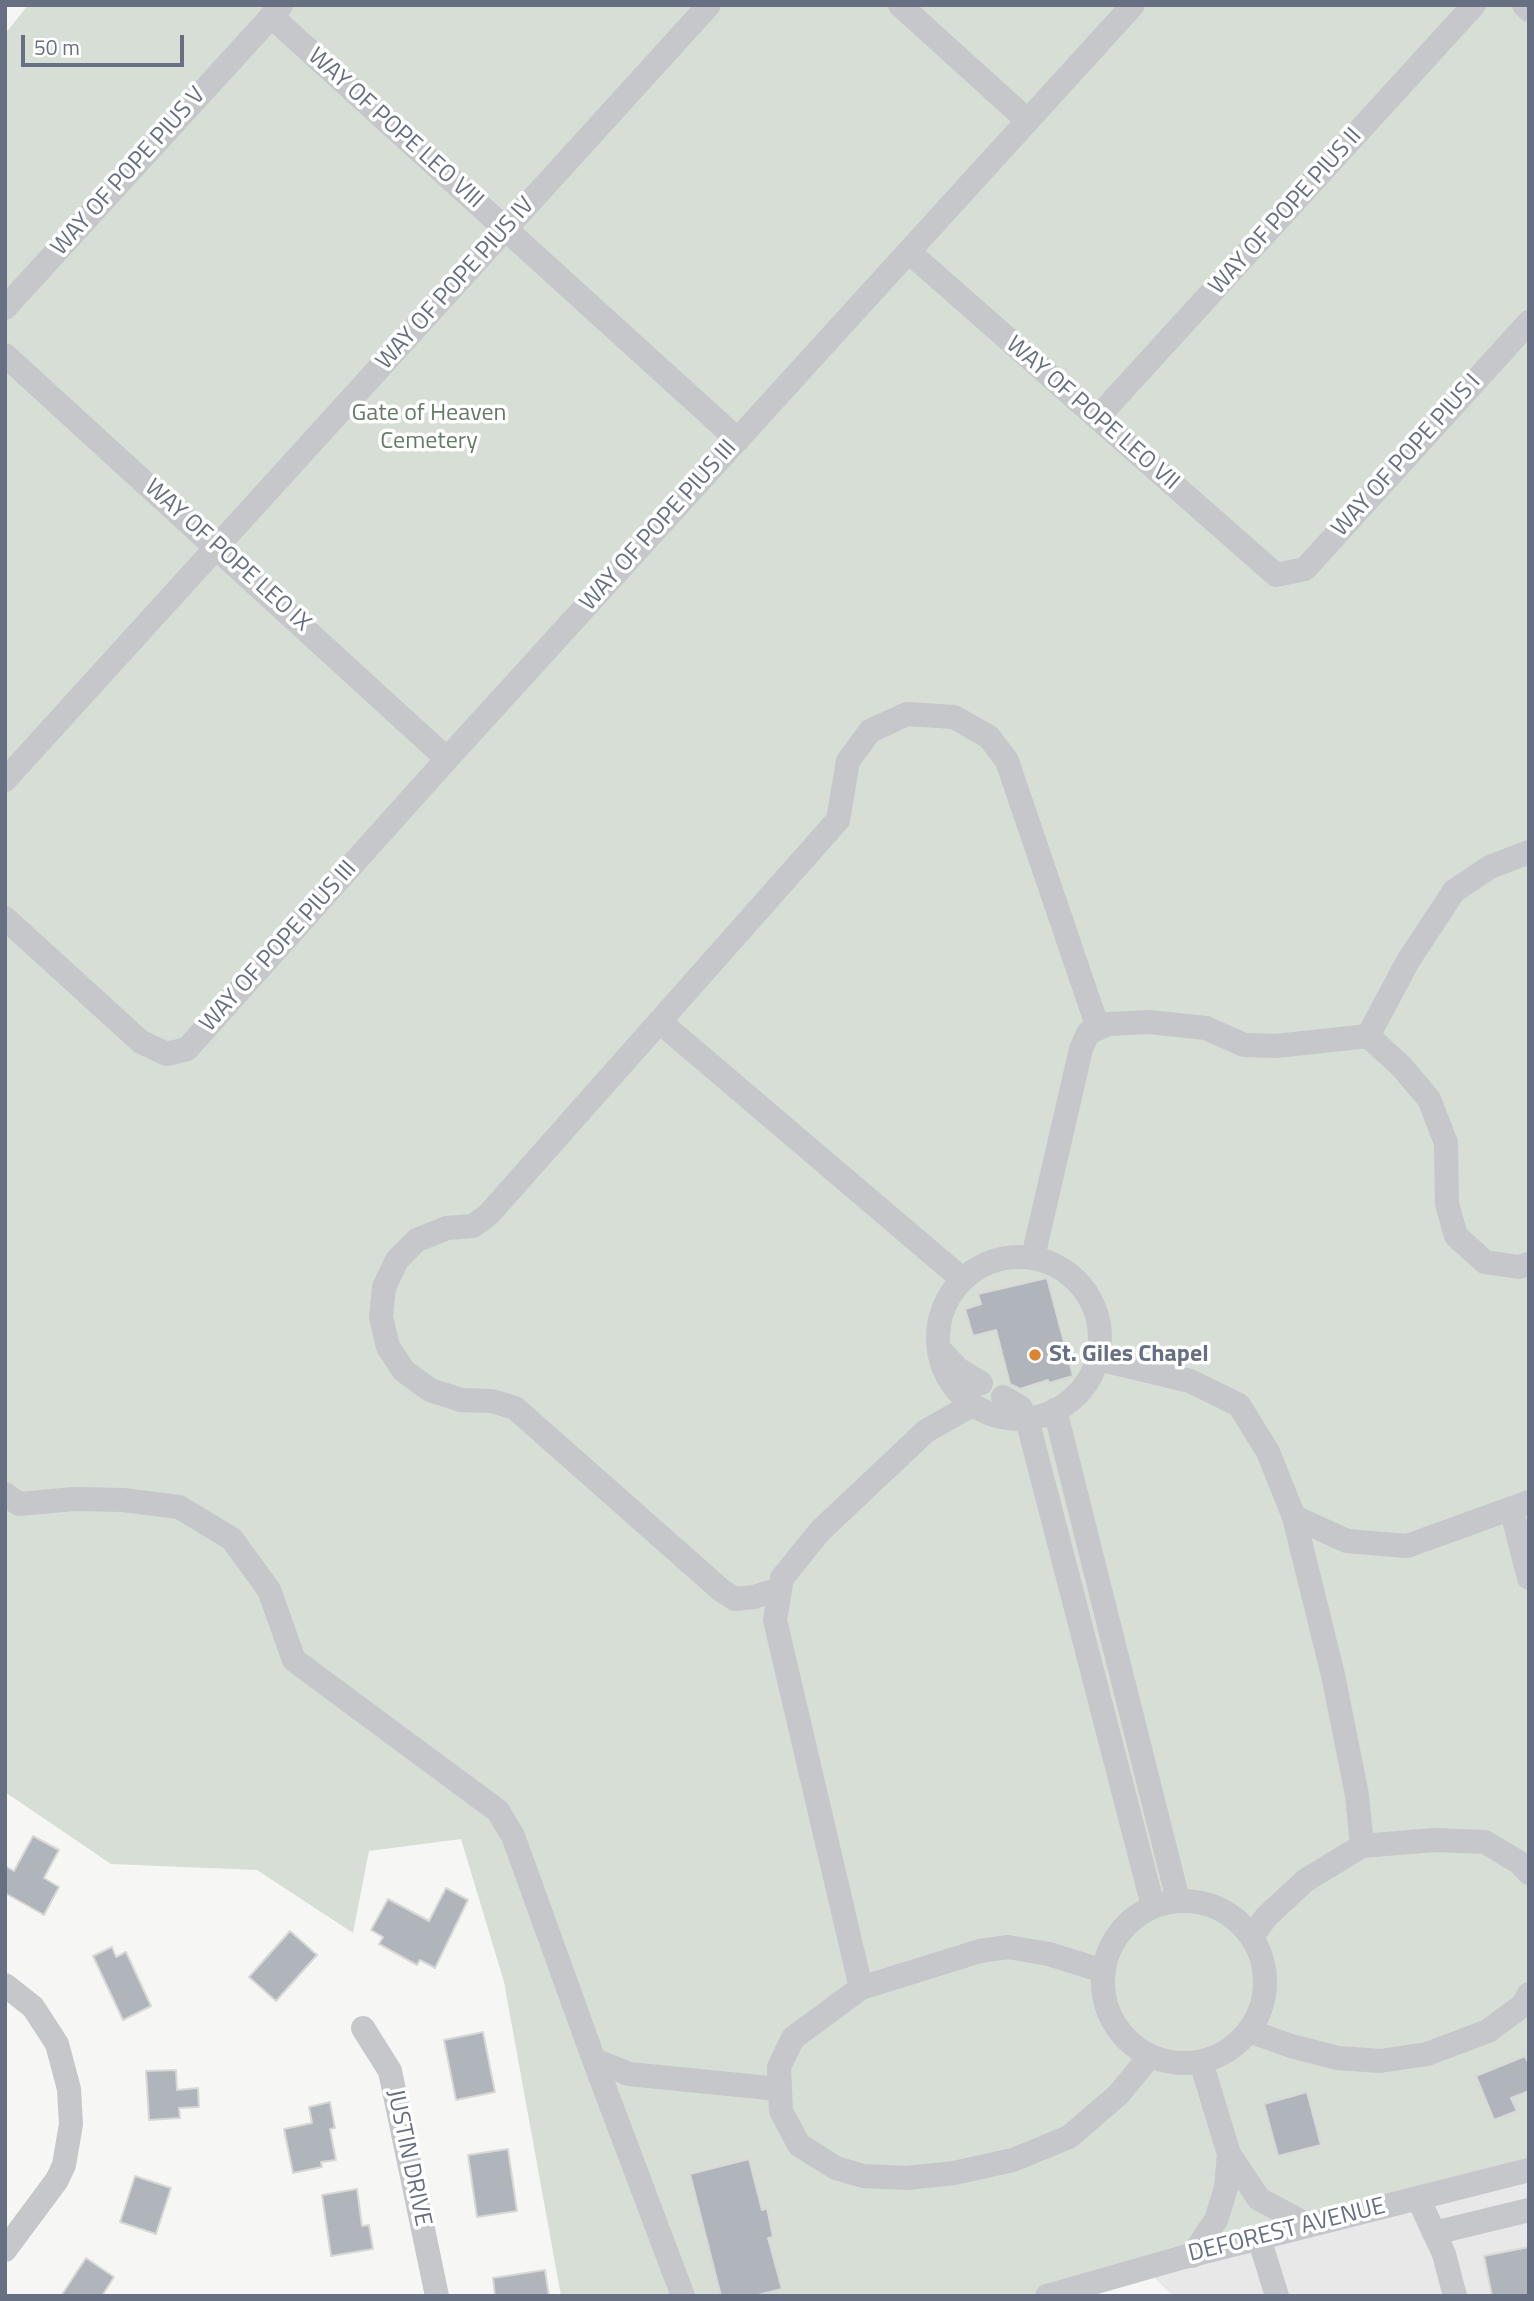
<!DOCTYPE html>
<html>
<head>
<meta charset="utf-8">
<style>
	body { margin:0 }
	#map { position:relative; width:1534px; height:2301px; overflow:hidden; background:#f6f7f4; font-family:"Titillium Web",sans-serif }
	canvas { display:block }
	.frame { position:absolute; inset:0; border:7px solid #677083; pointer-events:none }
	.scale { position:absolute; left:21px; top:35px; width:163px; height:32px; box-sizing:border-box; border:4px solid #677083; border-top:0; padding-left:9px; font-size:21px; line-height:24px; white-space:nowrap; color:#677083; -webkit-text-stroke:5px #fff; paint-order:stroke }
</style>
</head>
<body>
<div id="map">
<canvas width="1534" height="2301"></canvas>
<div class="frame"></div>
<div class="scale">50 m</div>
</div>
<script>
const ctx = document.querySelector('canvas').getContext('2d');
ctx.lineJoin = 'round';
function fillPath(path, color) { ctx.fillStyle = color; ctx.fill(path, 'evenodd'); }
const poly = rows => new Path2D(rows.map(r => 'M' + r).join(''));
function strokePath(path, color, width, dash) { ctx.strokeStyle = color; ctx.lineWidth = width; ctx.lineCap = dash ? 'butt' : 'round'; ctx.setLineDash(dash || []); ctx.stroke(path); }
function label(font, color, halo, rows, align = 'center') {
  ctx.font = font + ' "Titillium Web",sans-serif'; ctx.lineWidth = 7; ctx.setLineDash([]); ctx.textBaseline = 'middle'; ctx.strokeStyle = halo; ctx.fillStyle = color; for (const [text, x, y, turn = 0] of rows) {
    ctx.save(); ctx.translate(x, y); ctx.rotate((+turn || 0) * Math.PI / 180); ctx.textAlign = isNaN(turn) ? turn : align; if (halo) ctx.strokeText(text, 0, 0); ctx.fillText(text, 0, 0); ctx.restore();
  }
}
const built = poly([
	[1529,2172,1529,2296,1173,2296,1144,2268]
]);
const green = poly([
	[28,5,1529,5,1529,2172,1041,2296,561,2296,504,1982,461,1839,369,1851,353,1933,257,1870,111,1864,5,1792,5,34]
]);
const building = poly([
	[1047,1278,1073,1376,1049,1383,1048,1380,1020,1389,1010,1384,996,1330,973,1336,965,1309,981,1304,978,1294,1047,1278],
	[33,1836,59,1850,44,1878,59,1887,44,1915,5,1893,5,1866,14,1871,33,1836],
	[446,1888,468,1900,435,1968,420,1960,417,1965,379,1944,383,1937,371,1930,388,1899,429,1921,446,1888],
	[290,1931,317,1955,276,2001,249,1977,290,1931],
	[112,1947,116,1957,126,1952,151,2006,123,2020,93,1956,112,1947],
	[483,2032,495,2092,456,2100,444,2040,483,2032],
	[1525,2056,1529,2065,1529,2091,1511,2098,1517,2111,1494,2120,1476,2076,1525,2056],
	[176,2070,177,2090,198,2088,199,2107,179,2108,180,2118,149,2120,146,2071,176,2070],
	[1307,2092,1321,2145,1278,2156,1264,2104,1307,2092],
	[330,2102,335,2128,330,2129,336,2160,321,2162,322,2167,293,2173,284,2129,312,2123,309,2107,330,2102],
	[508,2149,517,2211,477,2217,468,2155,508,2149],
	[749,2159,762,2210,767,2208,773,2237,768,2238,782,2289,754,2296,721,2296,690,2174,749,2159],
	[135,2176,171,2188,156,2234,120,2222,135,2176],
	[357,2189,362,2226,369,2225,373,2249,331,2256,322,2195,357,2189],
	[1529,2247,1529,2296,1492,2296,1484,2256,1529,2247],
	[86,2258,114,2277,102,2296,61,2296,86,2258],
	[545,2270,549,2296,495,2296,493,2278,545,2270]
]);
const minor = poly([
	[900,5,1028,121],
	[1524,5,1529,10],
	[271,16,738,440],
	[909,252,1276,575,1305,569,1529,322],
	[5,308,281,6],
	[5,355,447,759],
	[1097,418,1474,5],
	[5,780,709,5],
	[1529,852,1490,867,1454,891,1408,961,1368,1036,1401,1066,1429,1099,1446,1143,1447,1204,1456,1236,1485,1262,1519,1267,1529,1264],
	[5,918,141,1042,167,1054,187,1049,447,759,1133,5],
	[660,1022,962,1279],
	'938 1338a81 81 0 1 1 162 0a81 81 0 1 1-162 0Z',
	[1033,1257,1081,1049,1088,1033,1108,1024,1149,1022,1206,1028,1244,1045,1276,1046,1368,1036],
	[942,1352,958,1369,981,1383],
	[1098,1359,1190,1381,1239,1405,1268,1452,1294,1517,1333,1675,1357,1795,1362,1846],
	[1003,1397,1020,1407,1027,1419,1153,1906],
	[1055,1410,1178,1900],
	[5,1494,19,1504,74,1499,123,1500,179,1507,232,1539,269,1590,294,1660,498,1811,513,1836,594,2060,629,2074,779,2089],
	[1511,1508,1529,1578],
	[1294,1517,1347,1541,1407,1546,1529,1502],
	[780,1589,754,1597,735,1599,721,1590,515,1408,492,1401,461,1400,430,1390,404,1371,388,1347,381,1317,384,1287,397,1260,417,1240,447,1228,473,1226,489,1214,838,820,848,761,870,731,907,714,954,717,989,737,1007,761,1098,1028],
	'1103 1982a81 81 0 1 1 162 0a81 81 0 1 1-162 0Z',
	[1252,1936,1267,1916,1306,1880,1362,1846,1434,1840,1485,1842,1520,1863,1529,1873],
	[1103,1971,1049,1954,1008,1947,980,1951,861,1988,793,2038,779,2067,781,2111,799,2145,836,2168,863,2176,907,2178,954,2173,1013,2160,1069,2137,1118,2095,1150,2056],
	[5,1985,33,2007,57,2044,69,2089,71,2124,64,2165,57,2180,5,2250],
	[861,1988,775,1620,782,1578,820,1531,926,1431,972,1405],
	[363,2028,390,2071,437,2296],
	[1249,2031,1291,2046,1338,2058,1380,2061,1427,2054,1488,2031,1523,2005,1529,1994],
	[594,2060,683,2296],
	[1201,2062,1229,2154,1259,2199,1308,2225],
	[1418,2198,1444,2254,1455,2296],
	[1434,2233,1529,2210],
	[1259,2238,1277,2296],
	[1192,2256,1216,2220,1226,2188,1229,2154],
	[1047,2296,1184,2257,1529,2170]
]);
const markers = [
	[1035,1355,7,"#da8531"]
];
const streetNames = [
	["WAY OF POPE LEO VIII",395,129,42],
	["WAY OF POPE PIUS V",129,172,-48],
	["WAY OF POPE PIUS II",1286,212,-48],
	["WAY OF POPE PIUS IV",456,284,-48],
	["WAY OF POPE LEO VII",1092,414,41],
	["WAY OF POPE PIUS I",1407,456,-48],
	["WAY OF POPE PIUS III",659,526,-48],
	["WAY OF POPE LEO IX",227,556,42],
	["WAY OF POPE PIUS III",279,947,-48],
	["JUSTIN DRIVE",408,2158,78],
	["DEFOREST AVENUE",1287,2231,-14]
];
const parkNames = [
	["Gate of Heaven",429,414],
	["Cemetery",429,442]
];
const poiNames = [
	["St. Giles Chapel",1049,1355]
];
fillPath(built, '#e7e8e7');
fillPath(green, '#d6ded5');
fillPath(building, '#b0b4bb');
strokePath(building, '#d8d8d6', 2);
strokePath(minor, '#c5c7cb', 24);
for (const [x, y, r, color] of markers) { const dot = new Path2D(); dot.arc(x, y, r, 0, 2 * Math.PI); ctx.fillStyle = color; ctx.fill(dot); strokePath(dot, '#fff', 2.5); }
label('24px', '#677083', '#fff', streetNames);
label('24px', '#667b67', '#fff', parkNames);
label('bold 24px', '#677083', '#fff', poiNames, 'left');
</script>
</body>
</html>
